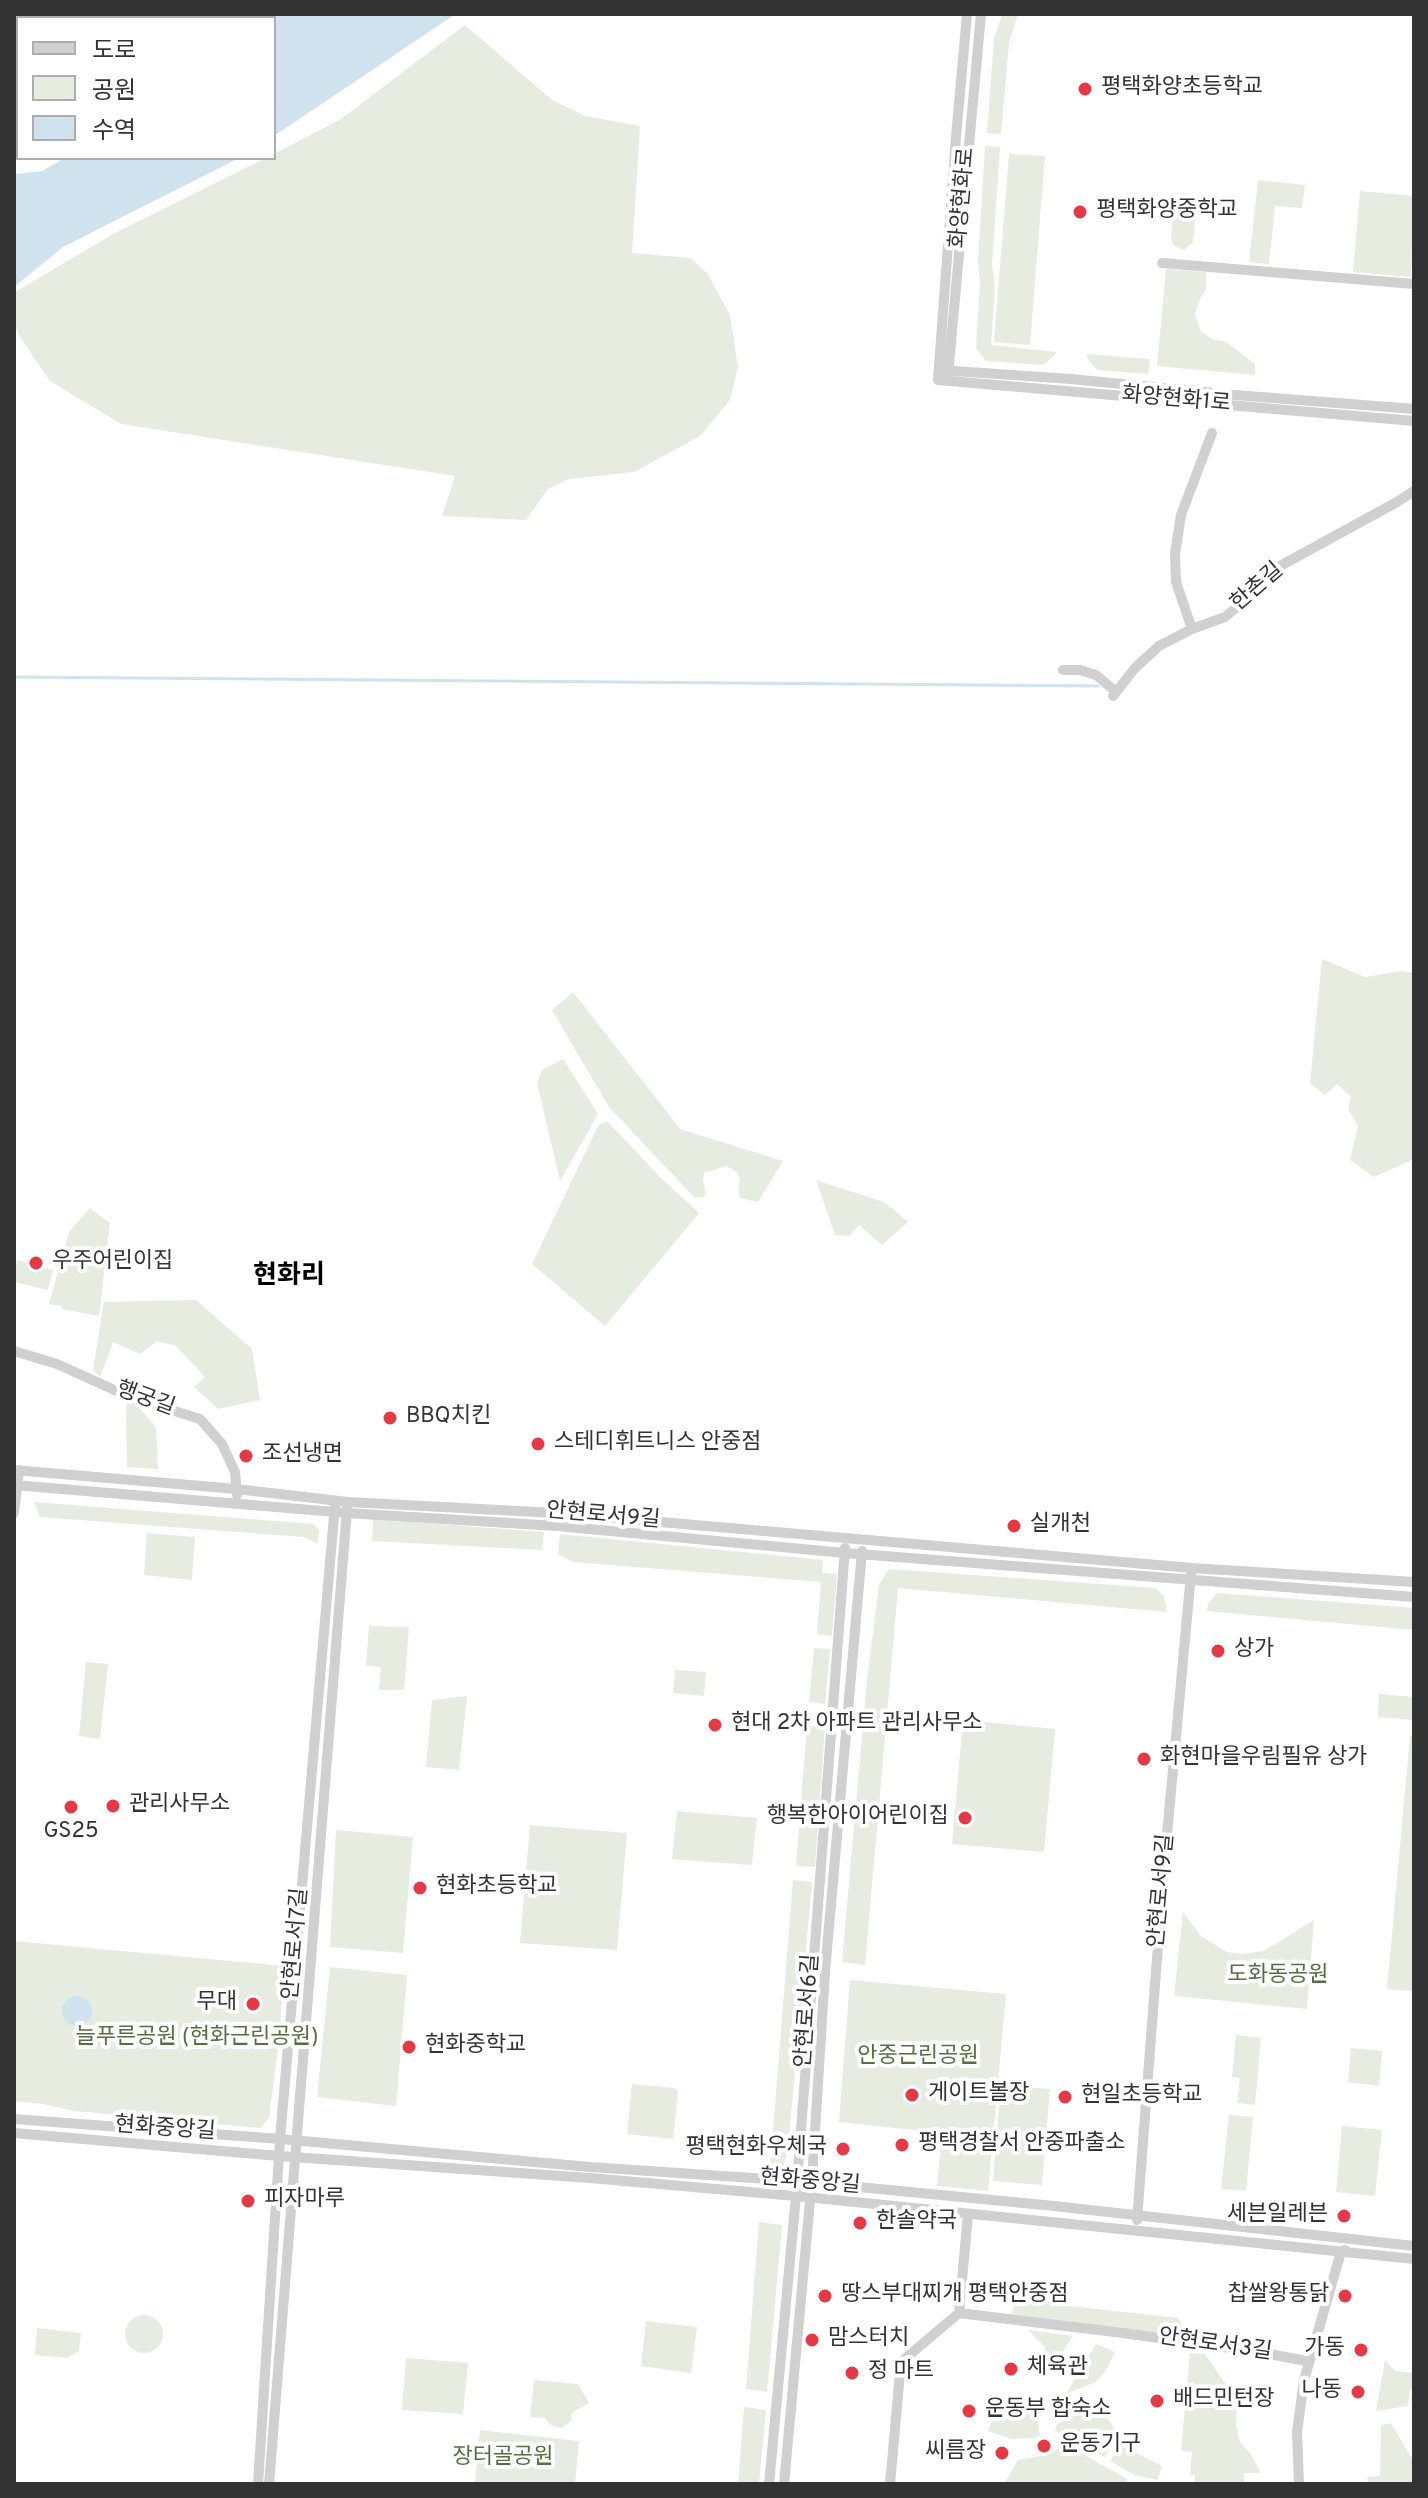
<!DOCTYPE html>
<html>
<head>
<meta charset="utf-8">
<style>
	body { margin:0 }
	#map { position:relative; width:1428px; height:2498px; overflow:hidden; background:#fff; font-family:Overpass,"Noto Sans KR",sans-serif }
	canvas { display:block }
	.frame { position:absolute; inset:0; border:16px solid #333; pointer-events:none }
	.legend { position:absolute; left:16px; top:16px; width:260px; height:144px; box-sizing:border-box; background:#fff; border:2px solid #adadad; margin:0; padding:10px 14px; list-style:none; font-size:24px; color:#333 }
	.legend li { display:flex; align-items:center; gap:16px; height:40px }
	.legend b { width:40px; border:2px solid #adadad }
</style>
</head>
<body>
<div id="map">
<canvas width="1428" height="2498"></canvas>
<div class="frame"></div>
<ul class="legend">
<li><b style="height:10px;background:#d0d0d0"></b>도로</li>
<li><b style="height:22px;background:#e6ecdf"></b>공원</li>
<li><b style="height:22px;background:#cfe2ee"></b>수역</li>
</ul>
</div>
<script>
const ctx = document.querySelector('canvas').getContext('2d');
ctx.lineJoin = 'round';
function fillPath(path, color) { ctx.fillStyle = color; ctx.fill(path, 'evenodd'); }
const poly = rows => new Path2D(rows.map(r => 'M' + r).join(''));
function strokePath(path, color, width, dash) { ctx.strokeStyle = color; ctx.lineWidth = width; ctx.lineCap = dash ? 'butt' : 'round'; ctx.setLineDash(dash || []); ctx.stroke(path); }
function label(font, color, halo, rows, align = 'center') {
  ctx.font = font + ' Overpass,"Noto Sans KR",sans-serif'; ctx.lineWidth = 8; ctx.setLineDash([]); ctx.textBaseline = 'middle'; ctx.strokeStyle = halo; ctx.fillStyle = color; for (const [text, x, y, turn = 0] of rows) {
    ctx.save(); ctx.translate(x, y); ctx.rotate((+turn || 0) * Math.PI / 180); ctx.textAlign = isNaN(turn) ? turn : align; if (halo) ctx.strokeText(text, 0, 0); ctx.fillText(text, 0, 0); ctx.restore();
  }
}
const green = poly([
	[1002,14,1018,14,1009,43,1001,134,987,133,994,39],
	[465,25,552,100,585,116,640,126,632,253,691,258,707,273,730,315,738,367,730,400,700,436,634,472,569,479,548,489,526,520,442,516,455,476,121,424,50,381,20,337,14,324,15,292,113,234,266,158,274,158,274,154,341,119],
	[985,146,1000,147,992,264,995,285,991,345,1056,352,1055,355,1043,365,986,361,976,348,980,284,978,262],
	[1009,154,1045,156,1030,345,994,342],
	[1258,180,1305,185,1302,208,1275,206,1269,264,1249,262],
	[1360,191,1414,196,1411,277,1353,272],
	[1183,193,1190,194,1197,202,1193,242,1184,250,1174,246,1171,239,1174,199],
	[1166,269,1206,272,1206,289,1198,303,1195,315,1201,331,1212,339,1226,342,1255,364,1255,375,1157,366],
	[1087,354,1150,359,1148,374,1097,370,1087,358],
	[1322,959,1365,977,1401,971,1414,973,1414,1159,1374,1177,1350,1160,1358,1126,1348,1109,1351,1097,1337,1084,1325,1095,1310,1083],
	[573,992,680,1129,783,1161,758,1202,740,1198,738,1187,740,1179,738,1174,733,1169,726,1166,704,1173,703,1180,706,1194,702,1198,694,1197,609,1107,552,1010],
	[563,1059,598,1114,560,1181,537,1083,542,1070],
	[608,1122,661,1178,699,1213,605,1326,532,1264,599,1124],
	[816,1180,884,1202,908,1222,882,1245,859,1225,849,1236,835,1235],
	[90,1208,110,1223,99,1316,62,1309,62,1306,49,1304,69,1232],
	[17,1260,53,1270,48,1290,14,1282],
	[196,1300,252,1349,260,1400,218,1409,194,1387,205,1377,176,1346,157,1341,140,1354,113,1342,100,1377,93,1370,104,1302],
	[126,1403,135,1403,156,1427,158,1469,127,1467],
	[34,1502,313,1524,319,1530,318,1544,304,1537,40,1517],
	[373,1519,544,1532,542,1550,372,1541],
	[147,1533,195,1537,192,1580,144,1575],
	[560,1534,823,1560,822,1573,837,1574,832,1636,817,1634,821,1582,573,1562,558,1554],
	[889,1569,1155,1588,1164,1596,1167,1612,898,1588,865,1965,842,1962,867,1680,879,1584],
	[1217,1593,1414,1608,1414,1630,1207,1611,1208,1604],
	[369,1626,409,1627,404,1690,379,1690,381,1667,366,1666],
	[814,1648,830,1649,825,1704,809,1702],
	[86,1662,108,1664,100,1739,79,1736],
	[675,1670,706,1672,704,1696,673,1693],
	[1379,1694,1414,1697,1414,1720,1378,1717],
	[467,1696,459,1770,426,1767,432,1700],
	[963,1720,1055,1729,1044,1852,952,1844],
	[807,1726,825,1727,815,1867,796,1866],
	[1410,1736,1414,1736,1414,1991,1387,1989],
	[677,1811,757,1818,752,1865,672,1859],
	[530,1825,627,1833,617,1950,520,1943],
	[336,1830,413,1837,403,1953,330,1947],
	[793,1880,812,1882,788,2148,784,2165,780,2170,770,2169],
	[1183,1912,1201,1936,1227,1952,1242,1954,1264,1951,1314,1920,1307,2009,1174,1996],
	[14,1941,284,1966,279,2042,269,2118,260,2128,75,2111,43,2104,14,2101],
	[330,1967,407,1975,396,2106,317,2097],
	[850,1980,1006,1994,988,2191,937,2186,942,2133,839,2122],
	[1236,2035,1261,2038,1255,2105,1237,2103,1240,2078,1232,2077],
	[1351,2048,1382,2051,1379,2086,1348,2082],
	[632,2084,675,2088,678,2092,673,2139,627,2134],
	[1001,2085,1050,2089,1042,2185,993,2181],
	[1229,2115,1253,2117,1246,2191,1221,2189],
	[1342,2126,1382,2130,1375,2196,1336,2192],
	[759,2222,782,2225,767,2392,746,2389],
	[1028,2282,1052,2304,1178,2318,1186,2332,1185,2338,1011,2314,1023,2284],
	'125 2334a19 19 0 1 1 38 0a19 19 0 1 1-38 0Z',
	[646,2321,697,2327,691,2373,641,2366],
	[37,2328,81,2333,79,2351,67,2358,35,2355],
	[1028,2330,1073,2336,1047,2376,1045,2347],
	[1096,2344,1115,2352,1105,2372,1095,2382,1066,2394],
	[1190,2353,1205,2354,1237,2401,1236,2425,1240,2442,1250,2453,1261,2473,1244,2473,1244,2484,1195,2482,1195,2475,1190,2475,1192,2452,1181,2451],
	[406,2358,468,2363,463,2414,402,2410],
	[1385,2360,1395,2371,1414,2373,1414,2389,1410,2390,1408,2406,1376,2411],
	[534,2380,578,2384,589,2403,571,2413,572,2420,562,2428,550,2425,545,2418,530,2417],
	[1035,2399,1040,2435,1035,2438,1011,2439,988,2431,998,2405],
	[744,2407,766,2410,759,2484,738,2484],
	[1079,2414,1088,2414,1108,2419,1117,2434,1105,2457,1055,2431,1057,2424],
	[1391,2423,1414,2462,1414,2484,1369,2484,1367,2477,1380,2476,1381,2425],
	[480,2430,579,2441,575,2484,475,2484],
	[1065,2444,1127,2479,1127,2484,1004,2484,1018,2460,1048,2455],
	[1120,2445,1162,2466,1158,2480,1134,2475,1110,2461]
]);
const water = poly([
	[252,14,454,14,454,15,274,136,274,18,253,18],
	[65,158,239,158,63,247,14,287,14,174,42,171],
	'62 2011a15 15 0 1 1 30 0a15 15 0 1 1-30 0Z'
]);
const stream = poly([
	[14,677,1098,686]
]);
const minor = poly([
	[967,14,956,137,938,380,1414,421],
	[1162,263,1414,284],
	[939,370,1071,379,1235,395,1414,409],
	[948,375,981,14],
	[1192,629,1176,582,1175,554,1181,515,1212,433],
	[1063,670,1080,670,1096,675,1115,691],
	[1113,696,1135,668,1159,646,1192,629,1225,617,1259,589,1280,566,1397,502,1414,491],
	[14,1351,57,1364,130,1397,200,1419,222,1444,235,1472,237,1495],
	[14,1470,236,1489,348,1502,556,1513,1192,1568,1414,1582],
	[14,1485,347,1513,557,1526,845,1553,1414,1597],
	[14,1513,19,1470],
	[14,2119,280,2139,590,2167,797,2181,1054,2206,1414,2246],
	[14,2133,279,2156,590,2178,796,2196,1414,2259],
	[1137,2220,1164,1867,1191,1574],
	[959,2313,1123,2333,1258,2352,1307,2361],
	[258,2484,280,2139,335,1505],
	[269,2484,347,1509],
	[769,2484,796,2196,845,1548],
	[784,2484,812,2179,825,1972,862,1551],
	[890,2484,901,2362,959,2313,968,2214],
	[1299,2484,1297,2432,1304,2380,1341,2252,1345,2250]
]);
const markers = [
	[1085,89,8,"#e53a46"],
	[1080,212,8,"#e53a46"],
	[36,1263,8,"#e53a46"],
	[390,1418,8,"#e53a46"],
	[538,1444,8,"#e53a46"],
	[246,1456,8,"#e53a46"],
	[1014,1526,8,"#e53a46"],
	[1218,1651,8,"#e53a46"],
	[715,1725,8,"#e53a46"],
	[1144,1759,8,"#e53a46"],
	[113,1806,8,"#e53a46"],
	[71,1807,8,"#e53a46"],
	[965,1818,8,"#e53a46"],
	[420,1888,8,"#e53a46"],
	[253,2004,8,"#e53a46"],
	[409,2047,8,"#e53a46"],
	[912,2095,8,"#e53a46"],
	[1065,2097,8,"#e53a46"],
	[902,2145,8,"#e53a46"],
	[843,2149,8,"#e53a46"],
	[248,2201,8,"#e53a46"],
	[1344,2216,8,"#e53a46"],
	[860,2223,8,"#e53a46"],
	[825,2296,8,"#e53a46"],
	[1345,2296,8,"#e53a46"],
	[812,2340,8,"#e53a46"],
	[1361,2350,8,"#e53a46"],
	[1011,2369,8,"#e53a46"],
	[852,2373,8,"#e53a46"],
	[1358,2392,8,"#e53a46"],
	[1157,2401,8,"#e53a46"],
	[969,2411,8,"#e53a46"],
	[1044,2446,8,"#e53a46"],
	[1002,2453,8,"#e53a46"]
];
const poiNames = [
	["평택화양초등학교",1101,89],
	["평택화양중학교",1096,212],
	["우주어린이집",52,1263],
	["BBQ치킨",406,1418],
	["스테디휘트니스 안중점",554,1444],
	["조선냉면",262,1456],
	["실개천",1030,1526],
	["상가",1234,1651],
	["현대 2차 아파트 관리사무소",731,1725],
	["화현마을우림필유 상가",1160,1759],
	["관리사무소",129,1806],
	["행복한아이어린이집",949,1818,"right"],
	["GS25",71,1833,"center"],
	["현화초등학교",436,1888],
	["무대",237,2004,"right"],
	["현화중학교",425,2047],
	["게이트볼장",928,2095],
	["현일초등학교",1081,2097],
	["평택경찰서 안중파출소",918,2145],
	["평택현화우체국",827,2149,"right"],
	["피자마루",264,2201],
	["세븐일레븐",1328,2216,"right"],
	["한솔약국",876,2223],
	["땅스부대찌개 평택안중점",841,2296],
	["찹쌀왕통닭",1329,2296,"right"],
	["맘스터치",828,2340],
	["가동",1345,2350,"right"],
	["체육관",1027,2369],
	["정 마트",868,2373],
	["나동",1342,2392,"right"],
	["배드민턴장",1173,2401],
	["운동부 합숙소",985,2411],
	["운동기구",1060,2446],
	["씨름장",986,2453,"right"]
];
const streetNames = [
	["화양현화로",964,198,-85],
	["화양현화1로",1176,401,5],
	["한촌길",1258,588,-41],
	["행궁길",145,1400,20],
	["안현로서9길",603,1517,5],
	["안현로서9길",1163,1891,-85],
	["안현로서7길",297,1944,-85],
	["안현로서6길",809,2011,-86],
	["현화중앙길",165,2130,4],
	["현화중앙길",810,2183,5],
	["안현로서3길",1215,2346,8]
];
const parkNames = [
	["도화동공원",1278,1977],
	["늘푸른공원 (현화근린공원)",197,2039],
	["안중근린공원",918,2058],
	["장터골공원",503,2459]
];
const quarterNames = [
	["현화리",289,1278]
];
fillPath(green, '#e6ecdf');
fillPath(water, '#cfe2ee');
strokePath(stream, '#cfe2ee', 3);
strokePath(minor, '#d0d0d0', 10);
for (const [x, y, r, color] of markers) { const dot = new Path2D(); dot.arc(x, y, r, 0, 2 * Math.PI); ctx.fillStyle = color; ctx.fill(dot); strokePath(dot, '#fff', 3); }
label('22px', '#333', '#fff', poiNames, 'left');
label('22px', '#333', '#fff', streetNames);
label('22px', '#566f3f', '#fff', parkNames);
label('bold 26px', '#000', '#fff', quarterNames);
</script>
</body>
</html>
